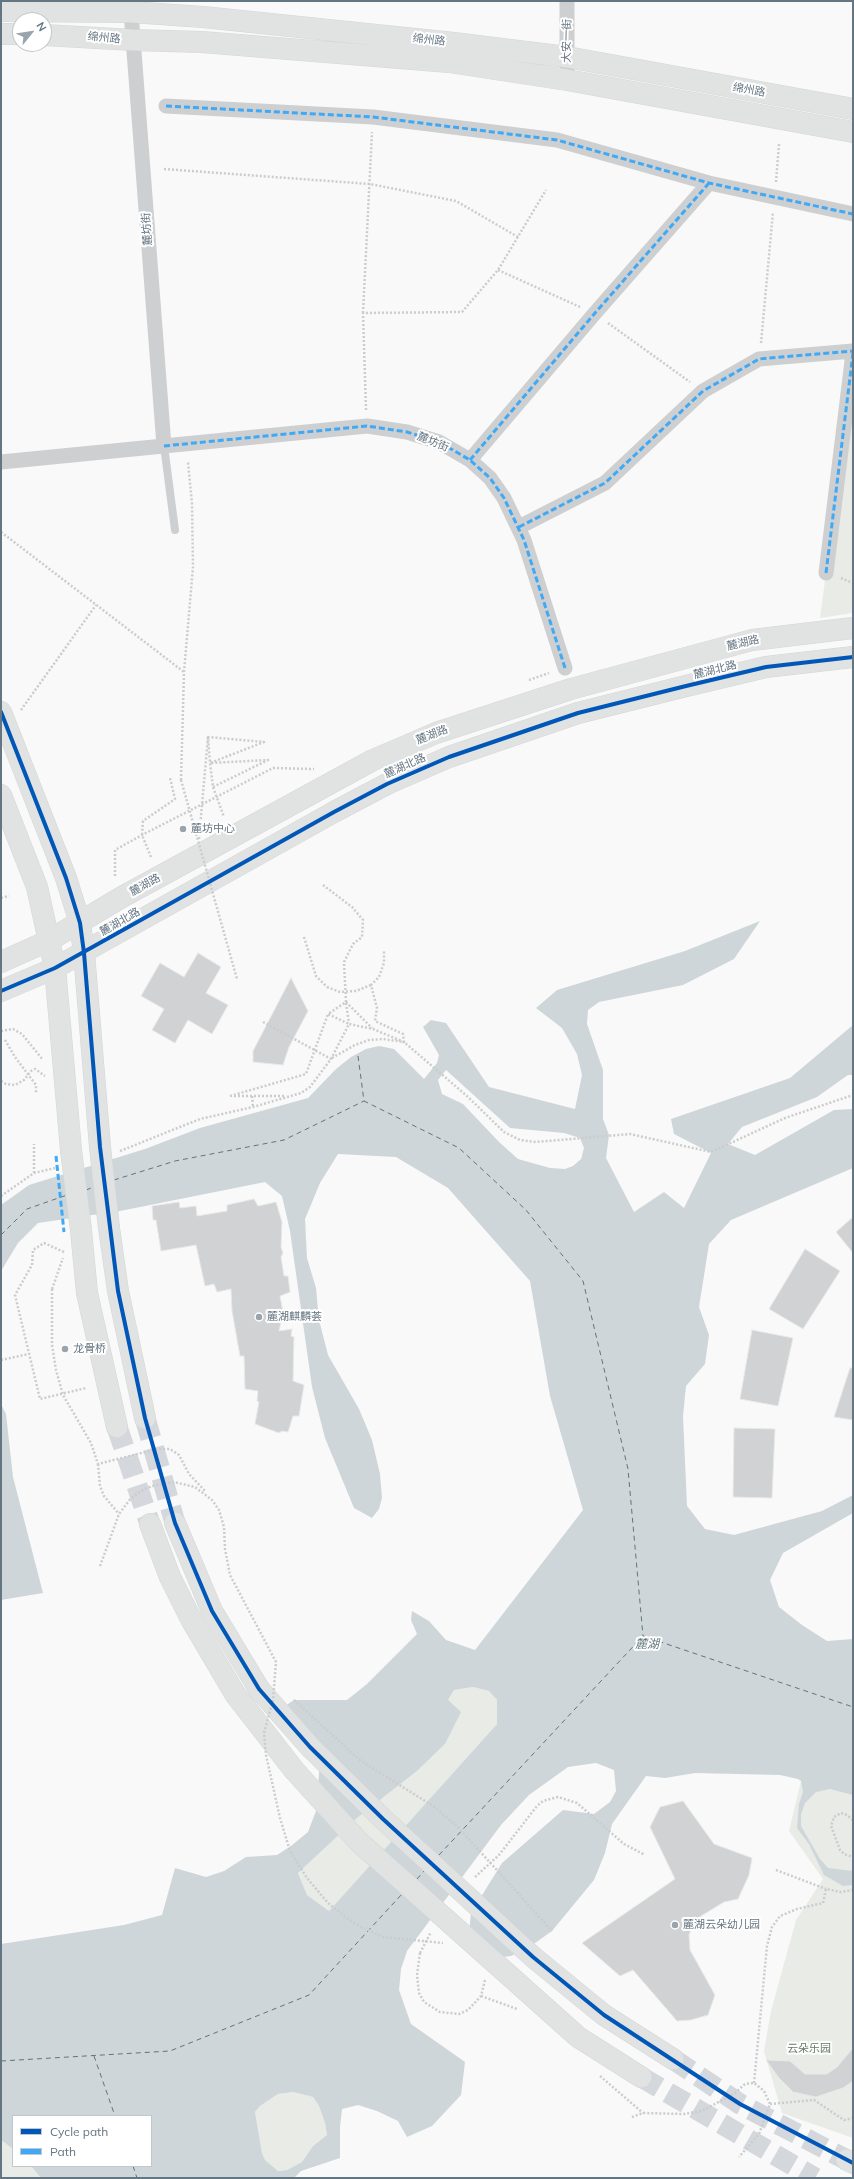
<!DOCTYPE html>
<html>
<head>
<meta charset="utf-8">
<style>
	body { margin:0 }
	#map { position:relative; width:854px; height:2179px; overflow:hidden; background:#f9f9f9; font-family:Mulish,sans-serif }
	canvas { display:block }
	.frame { position:absolute; inset:0; border:2px solid #657683; pointer-events:none }
	.legend { position:absolute; left:12px; top:2115px; width:140px; height:52px; box-sizing:border-box; background:#fff; border:1px solid #c1c8cd; margin:0; padding:5px 7px; list-style:none; font-size:12px; color:#657683 }
	.legend li { display:flex; align-items:center; gap:8px; height:20px }
	.legend b { width:20px; border:1px solid #c1c8cd }
	.north { position:absolute; left:12px; top:12px; width:40px; height:40px; box-sizing:border-box; background:#fff; border:1px solid #c1c8cd; border-radius:50%; rotate:60deg; font-size:11px; font-weight:700; line-height:16px; text-align:center; color:#657683 }
	.north::after { content:''; display:block; margin:auto; width:14px; height:18px; background:#99a4ac; clip-path:polygon(50% 0,100% 100%,50% 72%,0 100%) }
</style>
</head>
<body>
<div id="map">
<canvas width="854" height="2179"></canvas>
<div class="frame"></div>
<ul class="legend">
<li><b style="height:5px;background:#0057b8"></b>Cycle path</li>
<li><b style="height:5px;background:#3fa9f5"></b>Path</li>
</ul>
<div class="north">N</div>
</div>
<script>
const ctx = document.querySelector('canvas').getContext('2d');
ctx.lineJoin = 'round';
function fillPath(path, color) { ctx.fillStyle = color; ctx.fill(path, 'evenodd'); }
const poly = rows => new Path2D(rows.map(r => 'M' + r).join(''));
function strokePath(path, color, width, dash) { ctx.strokeStyle = color; ctx.lineWidth = width; ctx.lineCap = dash ? 'butt' : 'round'; ctx.setLineDash(dash || []); ctx.stroke(path); }
function label(font, color, halo, rows, align = 'center') {
  ctx.font = font + ' Mulish,"Noto Sans SC",sans-serif'; ctx.lineWidth = 4; ctx.setLineDash([]); ctx.textBaseline = 'middle'; ctx.strokeStyle = halo; ctx.fillStyle = color; for (const [text, x, y, turn = 0] of rows) {
    ctx.save(); ctx.translate(x, y); ctx.rotate((+turn || 0) * Math.PI / 180); ctx.textAlign = isNaN(turn) ? turn : align; if (halo) ctx.strokeText(text, 0, 0); ctx.fillText(text, 0, 0); ctx.restore();
  }
}
const green = poly([
	[853,353,853,613,820,618,826,573],
	[473,1687,489,1691,497,1700,497,1724,329,1911,307,1895,298,1873,357,1818,417,1771,445,1744,448,1700,454,1690],
	[801,1781,853,1787,853,2138,782,2113,764,2051,771,2011,796,1920,823,1879,789,1831],
	[293,2092,313,2097,319,2106,325,2123,327,2135,313,2146,302,2162,287,2170,278,2171,265,2160,262,2153,255,2112,260,2106,278,2094],
	[1,2140,13,2149,13,2166,31,2166,41,2178,1,2178]
]);
const water = poly([
	[760,921,734,959,683,985,599,1002,588,1010,587,1024,603,1070,603,1119,609,1135,606,1158,634,1212,664,1192,684,1208,711,1153,674,1134,671,1119,790,1078,853,1025,853,1075,848,1075,817,1097,742,1127,728,1144,755,1155,834,1110,853,1109,853,1168,731,1220,709,1244,699,1307,709,1335,705,1364,686,1386,683,1416,687,1506,705,1529,734,1535,822,1511,853,1495,853,1513,783,1553,770,1580,779,1607,802,1625,827,1641,853,1639,853,1795,830,1789,816,1792,805,1803,801,1814,801,1826,820,1859,828,1868,853,1871,853,1885,843,1886,824,1875,809,1844,797,1828,799,1804,803,1792,801,1781,798,1779,780,1775,695,1773,665,1778,646,1776,612,1824,605,1853,594,1880,552,1931,531,1946,511,1956,488,1959,469,1933,471,1913,502,1863,563,1810,594,1814,610,1802,616,1791,614,1770,596,1763,568,1767,529,1795,501,1825,407,1951,401,1969,399,1990,411,2024,465,2062,461,2095,432,2126,407,2137,398,2121,377,2111,358,2105,342,2109,340,2127,340,2158,301,2171,294,2178,41,2178,31,2166,151,2166,151,2116,13,2116,13,2149,1,2140,1,1944,124,1925,162,1915,175,1868,206,1877,224,1871,246,1857,277,1855,291,1846,308,1832,316,1811,321,1748,285,1706,294,1700,347,1700,367,1684,417,1634,411,1620,412,1611,429,1621,446,1640,475,1650,583,1510,550,1396,530,1281,448,1188,396,1157,338,1154,320,1183,305,1219,307,1258,316,1288,319,1320,328,1355,359,1409,372,1440,380,1474,382,1498,379,1509,372,1518,354,1508,325,1438,312,1387,290,1231,282,1196,265,1182,120,1211,38,1223,18,1243,1,1271,1,1205,29,1185,145,1149,200,1128,308,1098,336,1069,351,1057,366,1049,379,1046,394,1049,424,1079,437,1063,439,1055,423,1027,431,1020,446,1023,489,1087,575,1109,582,1075,577,1054,562,1028,536,1008,557,990,685,951],
	[446,1070,510,1128,564,1133,580,1138,584,1148,581,1159,573,1166,565,1169,550,1168,518,1159,499,1142,463,1104,442,1094,438,1080],
	[473,1687,489,1691,497,1700,497,1724,329,1911,307,1895,298,1873,357,1818,417,1771,445,1744,461,1712,448,1700,454,1690],
	[293,2092,313,2097,319,2106,325,2123,327,2135,313,2146,302,2162,287,2170,278,2171,265,2160,262,2153,255,2112,260,2106,278,2094],
	[1,1404,6,1414,13,1477,43,1593,1,1600]
]);
const ferry = poly([
	[358,1056,364,1101,459,1148,526,1210,583,1281,628,1469,643,1636,853,1707],
	[114,1180,175,1161,284,1140,364,1101],
	[86,1190,94,1187],
	[1,1235,27,1209,67,1195],
	[439,1855,642,1637],
	[417,1879,424,1871],
	[94,2056,115,2116],
	[1,2061,170,2051,309,1995,402,1894],
	[133,2166,137,2178]
]);
const building = poly([
	[198,953,221,967,206,993,228,1005,212,1034,188,1020,175,1043,152,1030,164,1009,141,996,160,963,184,977,198,953],
	[291,978,308,1011,289,1047,283,1065,253,1062,253,1051,291,978],
	[254,1199,258,1206,276,1202,282,1222,281,1247,283,1253,281,1257,284,1276,288,1276,290,1292,280,1296,283,1312,279,1331,292,1329,291,1336,294,1337,293,1381,304,1385,299,1416,293,1416,288,1432,282,1431,279,1433,255,1424,259,1402,257,1401,258,1391,245,1389,244,1356,240,1356,232,1311,231,1289,217,1292,214,1284,205,1286,196,1245,161,1251,156,1220,153,1220,152,1206,179,1202,180,1208,196,1206,197,1216,227,1211,227,1205,254,1199],
	[853,1217,853,1253,836,1232,853,1217],
	[805,1249,840,1271,803,1329,769,1309,805,1249],
	[752,1330,793,1338,778,1406,740,1399,752,1330],
	[850,1368,853,1368,853,1420,834,1417,850,1368],
	[734,1428,775,1429,772,1498,733,1497,734,1428],
	[683,1801,714,1844,752,1858,749,1875,738,1899,724,1902,701,1916,693,1924,689,1935,690,1950,715,1995,708,2015,691,2020,677,2021,633,1970,620,1976,582,1943,675,1879,650,1827,660,1807,683,1801],
	[853,2048,853,2081,843,2088,816,2097,793,2092,779,2078,766,2060,790,2061,805,2074,827,2074,837,2067,853,2048]
]);
const secondaryTunnel = poly([
	[145,1418,175,1523],
	[117,1427,150,1524],
	[673,2059,740,2104,847,2160],
	[641,2077,815,2178]
]);
const path = poly([
	[164,169,370,184,456,201,518,237],
	[776,182,779,144],
	[498,270,580,307],
	[363,313,372,132],
	[608,323,690,382],
	[761,343,773,212],
	[366,410,363,313,462,312,498,270,546,190],
	[1,532,184,672],
	[841,578,853,583],
	[529,680,549,673],
	[21,710,96,605],
	[181,780,184,672,193,567,192,504,188,462],
	[213,787,268,760,210,763,264,742,208,737,210,763,213,787,224,817],
	[151,857,142,835,143,821,175,799,170,778],
	[115,876,115,850,142,835,273,768,314,769],
	[323,885,352,907,363,920,362,937,353,944,344,962,346,1002,328,1014,349,1024],
	[1,898,9,896],
	[304,937,316,976,327,987],
	[346,1002,372,1028],
	[346,1003,349,1023],
	[263,1022,331,1059],
	[1,1031,13,1029,22,1034,43,1060],
	[5,1040,15,1057,36,1085,36,1094],
	[332,1058,355,1045,369,1040,383,1039,404,1042,403,1034,375,1021,377,1008,371,985,379,977,384,963,384,950],
	[1,1081,6,1084,15,1085,24,1080,31,1071,35,1069,45,1076],
	[230,1096,306,1074,328,1014],
	[234,1096,285,1096],
	[252,1096,253,1107],
	[120,1151,200,1119,253,1107,301,1093,310,1087,331,1059,349,1024,373,1029,404,1042,467,1096,504,1132,520,1140,536,1142,630,1134,711,1152,785,1118,853,1095],
	[34,1173,34,1144],
	[1,1196,34,1173,55,1168],
	[64,1252,44,1243,33,1250,32,1265,15,1295,40,1399,86,1388],
	[52,1289,63,1258],
	[1,1360,29,1354],
	[98,1464,100,1486,104,1496,119,1514],
	[853,1820,847,1815,841,1813,834,1817,831,1826,840,1850,844,1854,853,1857],
	[776,1870,826,1889],
	[475,1877,499,1855,537,1806,543,1801,558,1797,577,1803,624,1844,645,1855],
	[420,1953,431,1932],
	[481,1996,517,2009],
	[600,2076,643,2113],
	[754,2083,767,1946,772,1927,780,1916,797,1909,823,1903,826,1889,841,1892,853,1890],
	[770,2104,814,2100,844,2120,853,2118],
	[632,2117,643,2113,684,2114,702,2111,735,2093,745,2084,754,2083,764,2091,770,2104,759,2134,739,2157]
]);
const lane = poly([
	[164,446,175,530]
]);
const street = poly([
	[131,12,164,446],
	[567,80,567,1],
	[166,106,373,117,557,140,709,183,853,214],
	[470,460,595,313,709,183],
	[1,462,367,426,407,432,439,442,470,460,490,478,504,498,524,540,565,668],
	[519,527,605,483,703,391,759,359,853,351],
	[826,573,853,353]
]);
const secondary = poly([
	[1,11,131,12,203,17,454,43,567,57,853,109],
	[1,34,20,34],
	[44,35,133,40,202,42,449,62,567,80,853,132],
	[1,712,66,878,80,923,84,953,100,1147],
	[1,795,37,887,55,968,71,1150],
	[1,962,48,941,122,897,373,760,436,733,571,689,752,640,853,628],
	[1,991,55,968,334,812,387,784,449,757,578,713,686,686,766,667,853,657],
	[109,1228,118,1291,145,1418],
	[81,1230,87,1293,117,1427],
	[175,1523,212,1611,259,1689,310,1747],
	[150,1524,170,1577,192,1621,235,1694,294,1770],
	[533,1957,604,2015,673,2059],
	[512,1978,578,2037,641,2077],
	[847,2160,853,2163]
]);
const pathBridge = poly([
	[181,780,237,979],
	[199,839,208,737],
	[327,987,340,992,356,991,371,985],
	[52,1289,52,1345,56,1370,63,1395,91,1443,98,1464,157,1449,170,1449,179,1455,189,1474,206,1492],
	[100,1566,119,1514,131,1498,141,1491,152,1486,174,1482,195,1487,212,1500,219,1510,224,1527,225,1549,230,1575,276,1662,273,1700,264,1733,266,1755,280,1818,290,1851,307,1878,328,1903,353,1923,383,1937,443,1943],
	[294,1700,361,1761,433,1806,457,1826,552,1931],
	[420,1953,417,1975,419,1993,424,2002,440,2012,459,2014,468,2010,481,1996,485,1980]
]);
const secondaryBridge = poly([
	[100,1147,109,1228],
	[71,1150,81,1230],
	[310,1747,383,1819,533,1957],
	[294,1770,359,1842,512,1978]
]);
const quiet = poly([
	[166,106,373,117,557,140,709,183,853,214],
	[164,446,367,426,407,432,439,442,470,460,490,478,504,498,524,540,565,668],
	[470,460,595,313,709,183],
	[519,527,605,483,703,391,759,359,853,351],
	[826,573,853,353],
	[56,1156,64,1232]
]);
const cycleway = poly([
	[1,712,66,878,80,923,84,953,100,1147,118,1291,145,1418,175,1523,212,1611,259,1689,310,1747,383,1819,533,1957,604,2015,740,2104,853,2163],
	[1,991,55,968,334,812,387,784,449,757,578,713,686,686,766,667,853,657]
]);
const markers = [
	[183,829,4,"#99a4ac"],
	[259,1317,4,"#99a4ac"],
	[65,1349,4,"#99a4ac"],
	[675,1925,4,"#99a4ac"]
];
const streetNames = [
	["绵州路",104,38,5],
	["绵州路",429,40,6],
	["大安一街",567,41,-89],
	["绵州路",749,90,10],
	["麓坊街",147,229,-94],
	["麓坊街",433,442,22],
	["麓湖路",743,643,-13],
	["麓湖北路",715,670,-14],
	["麓湖路",432,735,-21],
	["麓湖北路",405,766,-24],
	["麓湖路",145,885,-29],
	["麓湖北路",120,922,-30]
];
const poiNames = [
	["麓坊中心",191,829],
	["麓湖麒麟荟",267,1317],
	["龙骨桥",73,1349],
	["麓湖云朵幼儿园",683,1925]
];
const parkNames = [
	["云朵乐园",809,2049]
];
const waterNames = [
	["麓湖",647,1644]
];
fillPath(green, '#e8ebe6');
fillPath(water, '#ced6d9');
strokePath(ferry, '#60757c', 1, [5, 4]);
fillPath(building, '#d0d2d3');
strokePath(building, '#e8e8e8', 1);
strokePath(secondaryTunnel, '#d4d8dc', 21, [21, 10]);
strokePath(secondary, '#d5d6d7', 22);
strokePath(path, '#cbcccd', 2.5, [2, 2]);
strokePath(lane, '#cecfd0', 8);
strokePath(street, '#cecfd0', 15);
strokePath(secondary, '#e1e2e2', 21);
strokePath(secondaryBridge, '#d5d6d7', 22, []);
strokePath(pathBridge, '#cbcccd', 2.5, [2, 2]);
strokePath(secondaryBridge, '#e1e2e2', 21);
strokePath(quiet, '#3fa9f5', 3, [6, 3]);
strokePath(cycleway, '#0057b8', 4);
for (const [x, y, r, color] of markers) { const dot = new Path2D(); dot.arc(x, y, r, 0, 2 * Math.PI); ctx.fillStyle = color; ctx.fill(dot); strokePath(dot, '#fff', 1.5); }
label('11px', '#657683', '#fff', streetNames);
label('11px', '#657683', '#fff', poiNames, 'left');
label('11px', '#687a64', '#fff', parkNames);
label('italic 12px', '#60757c', '#fff', waterNames);
</script>
</body>
</html>
